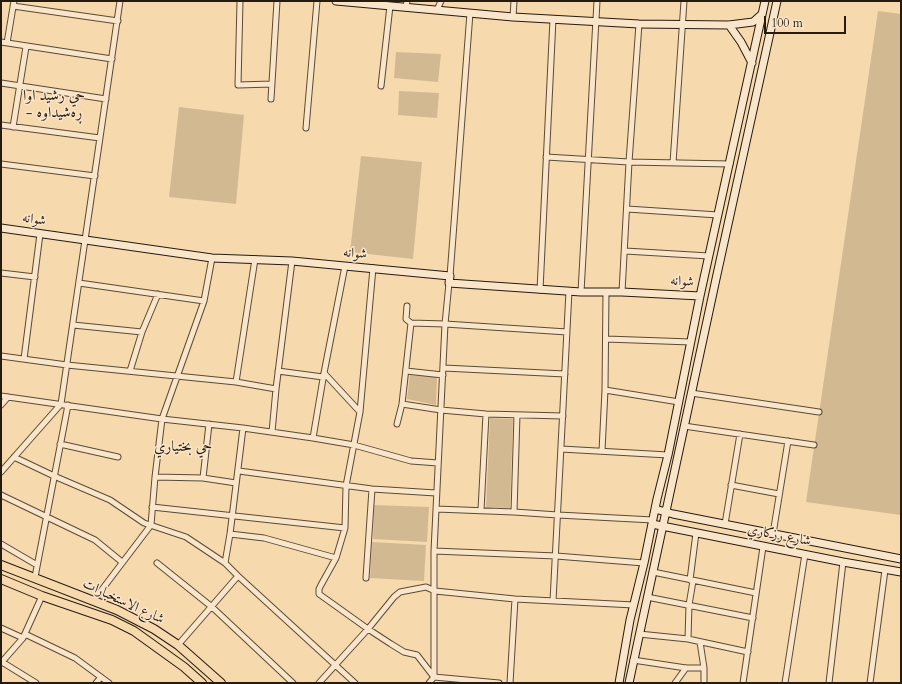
<!DOCTYPE html>
<html>
<head>
<meta charset="utf-8">
<style>
	body { margin:0 }
	#map { position:relative; width:902px; height:684px; overflow:hidden; background:#f6d9ad; font-family:Cardo,serif }
	canvas { display:block }
	.frame { position:absolute; inset:0; border:2px solid #271a0f; pointer-events:none }
	.scale { position:absolute; left:764px; top:16px; width:82px; height:18px; box-sizing:border-box; border:2px solid #271a0f; border-top:0; padding-left:5px; font-size:12px; line-height:14px; white-space:nowrap; color:#271a0f; -webkit-text-stroke:3px #f9e6ca; paint-order:stroke }
</style>
</head>
<body>
<div id="map">
<canvas width="902" height="684"></canvas>
<div class="frame"></div>
<div class="scale">100 m</div>
</div>
<script>
const ctx = document.querySelector('canvas').getContext('2d');
ctx.lineJoin = 'round';
function fillPath(path, color) { ctx.fillStyle = color; ctx.fill(path, 'evenodd'); }
const poly = rows => new Path2D(rows.map(r => 'M' + r).join(''));
function strokePath(path, color, width, dash) { ctx.strokeStyle = color; ctx.lineWidth = width; ctx.lineCap = dash ? 'butt' : 'round'; ctx.setLineDash(dash || []); ctx.stroke(path); }
function label(font, color, halo, rows, align = 'center') {
  ctx.font = font + ' Cardo,Amiri,serif'; ctx.lineWidth = 3; ctx.setLineDash([]); ctx.textBaseline = 'middle'; ctx.strokeStyle = halo; ctx.fillStyle = color; for (const [text, x, y, turn = 0] of rows) {
    ctx.save(); ctx.translate(x, y); ctx.rotate((+turn || 0) * Math.PI / 180); ctx.textAlign = isNaN(turn) ? turn : align; if (halo) ctx.strokeText(text, 0, 0); ctx.fillText(text, 0, 0); ctx.restore();
  }
}
const green = poly([
	[878,11,901,14,901,515,806,502],
	[396,52,441,54,438,82,394,78],
	[399,91,439,93,437,118,398,115],
	[179,107,244,115,236,204,169,197],
	[361,156,422,162,413,259,350,252],
	[410,375,437,377,436,405,407,399],
	[490,418,513,419,510,508,486,507],
	[374,505,429,507,427,542,373,539],
	[372,542,426,545,424,581,370,578]
]);
const street = poly([
	[240,1,238,85,272,84],
	[13,6,118,21],
	[406,7,407,1],
	[437,10,441,1],
	[513,17,514,1],
	[1,42,112,59],
	[7,43,14,1],
	[1,83,106,99],
	[381,86,390,6],
	[271,99,277,1],
	[1,125,100,138],
	[13,127,26,47],
	[306,128,317,1],
	[546,157,629,162,730,164],
	[673,163,684,1],
	[1,164,95,176],
	[627,209,718,215],
	[625,251,709,256],
	[373,268,360,412,346,486,345,528,336,558,321,585,319,589,319,594,368,629,391,644,404,652,417,655,434,677,499,683],
	[1,273,35,277],
	[450,276,470,13],
	[79,283,204,301],
	[540,290,553,19],
	[581,292,597,1],
	[622,292,629,162,639,24],
	[411,323,445,324,567,332],
	[73,325,142,332],
	[606,339,691,342],
	[1,356,67,365,236,382,276,389],
	[24,359,40,234],
	[444,368,565,374],
	[130,371,142,332,158,294],
	[278,371,323,377],
	[406,371,443,375],
	[324,373,360,412],
	[236,382,255,259],
	[605,390,606,292],
	[691,393,819,412],
	[1,396,162,419,243,428,313,438,354,445,411,461,438,463],
	[402,404,441,410,486,414,563,416],
	[1,405,8,397],
	[397,424,402,404,411,323,406,319,407,306],
	[684,426,814,445],
	[272,432,276,389,292,261],
	[313,438,324,373,345,266],
	[60,444,118,457],
	[561,449,668,455],
	[602,451,605,390,679,402],
	[14,457,54,476,110,500,144,523,186,537,225,563],
	[239,471,372,489,436,493],
	[1,472,61,404,120,1],
	[155,477,203,478,236,483],
	[203,478,209,424],
	[731,485,779,494],
	[1,495,95,540,122,562],
	[152,507,345,528],
	[436,509,514,512,558,515,653,520],
	[481,510,486,414],
	[514,512,517,415],
	[725,524,740,434],
	[230,534,264,538,336,558],
	[773,534,788,441],
	[1,544,37,565],
	[434,551,556,556,644,563],
	[157,563,212,607,293,683],
	[653,572,756,593],
	[238,576,355,683],
	[35,577,68,405],
	[366,578,372,489],
	[690,580,696,533],
	[647,597,753,618],
	[94,600,151,525,155,477,162,419,204,301,212,258],
	[553,601,569,291],
	[1,628,23,638],
	[25,634,75,658,109,683],
	[639,634,688,639,748,652],
	[688,639,689,605,693,581],
	[700,642,704,668,704,683],
	[178,645,238,576,225,563,230,534,243,428],
	[633,660,686,668,704,668],
	[2,662,36,683],
	[1,663,23,638,42,596],
	[96,683,101,677],
	[319,683,368,629,394,597,400,592,426,587,435,591,515,599,634,605],
	[429,683,434,677,434,551,445,324,449,283],
	[510,683,515,599],
	[675,683,686,668],
	[743,683,763,547],
	[785,683,805,554],
	[829,683,843,562],
	[870,683,885,570]
]);
const secondary = poly([
	[336,1,513,17,639,24,729,25,753,22,762,14],
	[729,25,741,42,752,63],
	[1,228,212,258,292,261,450,276,449,283,581,292,622,292,700,296],
	[655,509,673,514,901,559],
	[652,524,843,562,901,572],
	[619,683,630,620,644,563,657,499,668,455,700,296,765,1],
	[629,683,716,279,777,1]
]);
const primary = poly([
	[1,565,117,610,154,629,178,645,221,683],
	[1,579,42,596,112,620,134,631,184,667,202,683]
]);
const streetNames = [
	["شوانە",34,220,8],
	["شوانە",355,254,5],
	["شوانە",682,282,3],
	["شارع رزكاري",779,536,11],
	["شارع الاستخبارات",123,602,25]
];
const neighbourhoodNames = [
	["حي رشيد اوا",54,97],
	["- ڕەشیداوە",54,114],
	["حي بختياري",183,448]
];
fillPath(green, '#d3b992');
strokePath(street, '#5b4a36', 7);
strokePath(secondary, '#271a0f', 9);
strokePath(primary, '#271a0f', 10);
strokePath(street, '#f9e6ca', 5);
strokePath(secondary, '#f9e6ca', 7);
strokePath(primary, '#f6d9ad', 8);
label('14px', '#271a0f', '#f9e6ca', streetNames);
label('15px', '#271a0f', '#f9e6ca', neighbourhoodNames);
</script>
</body>
</html>
